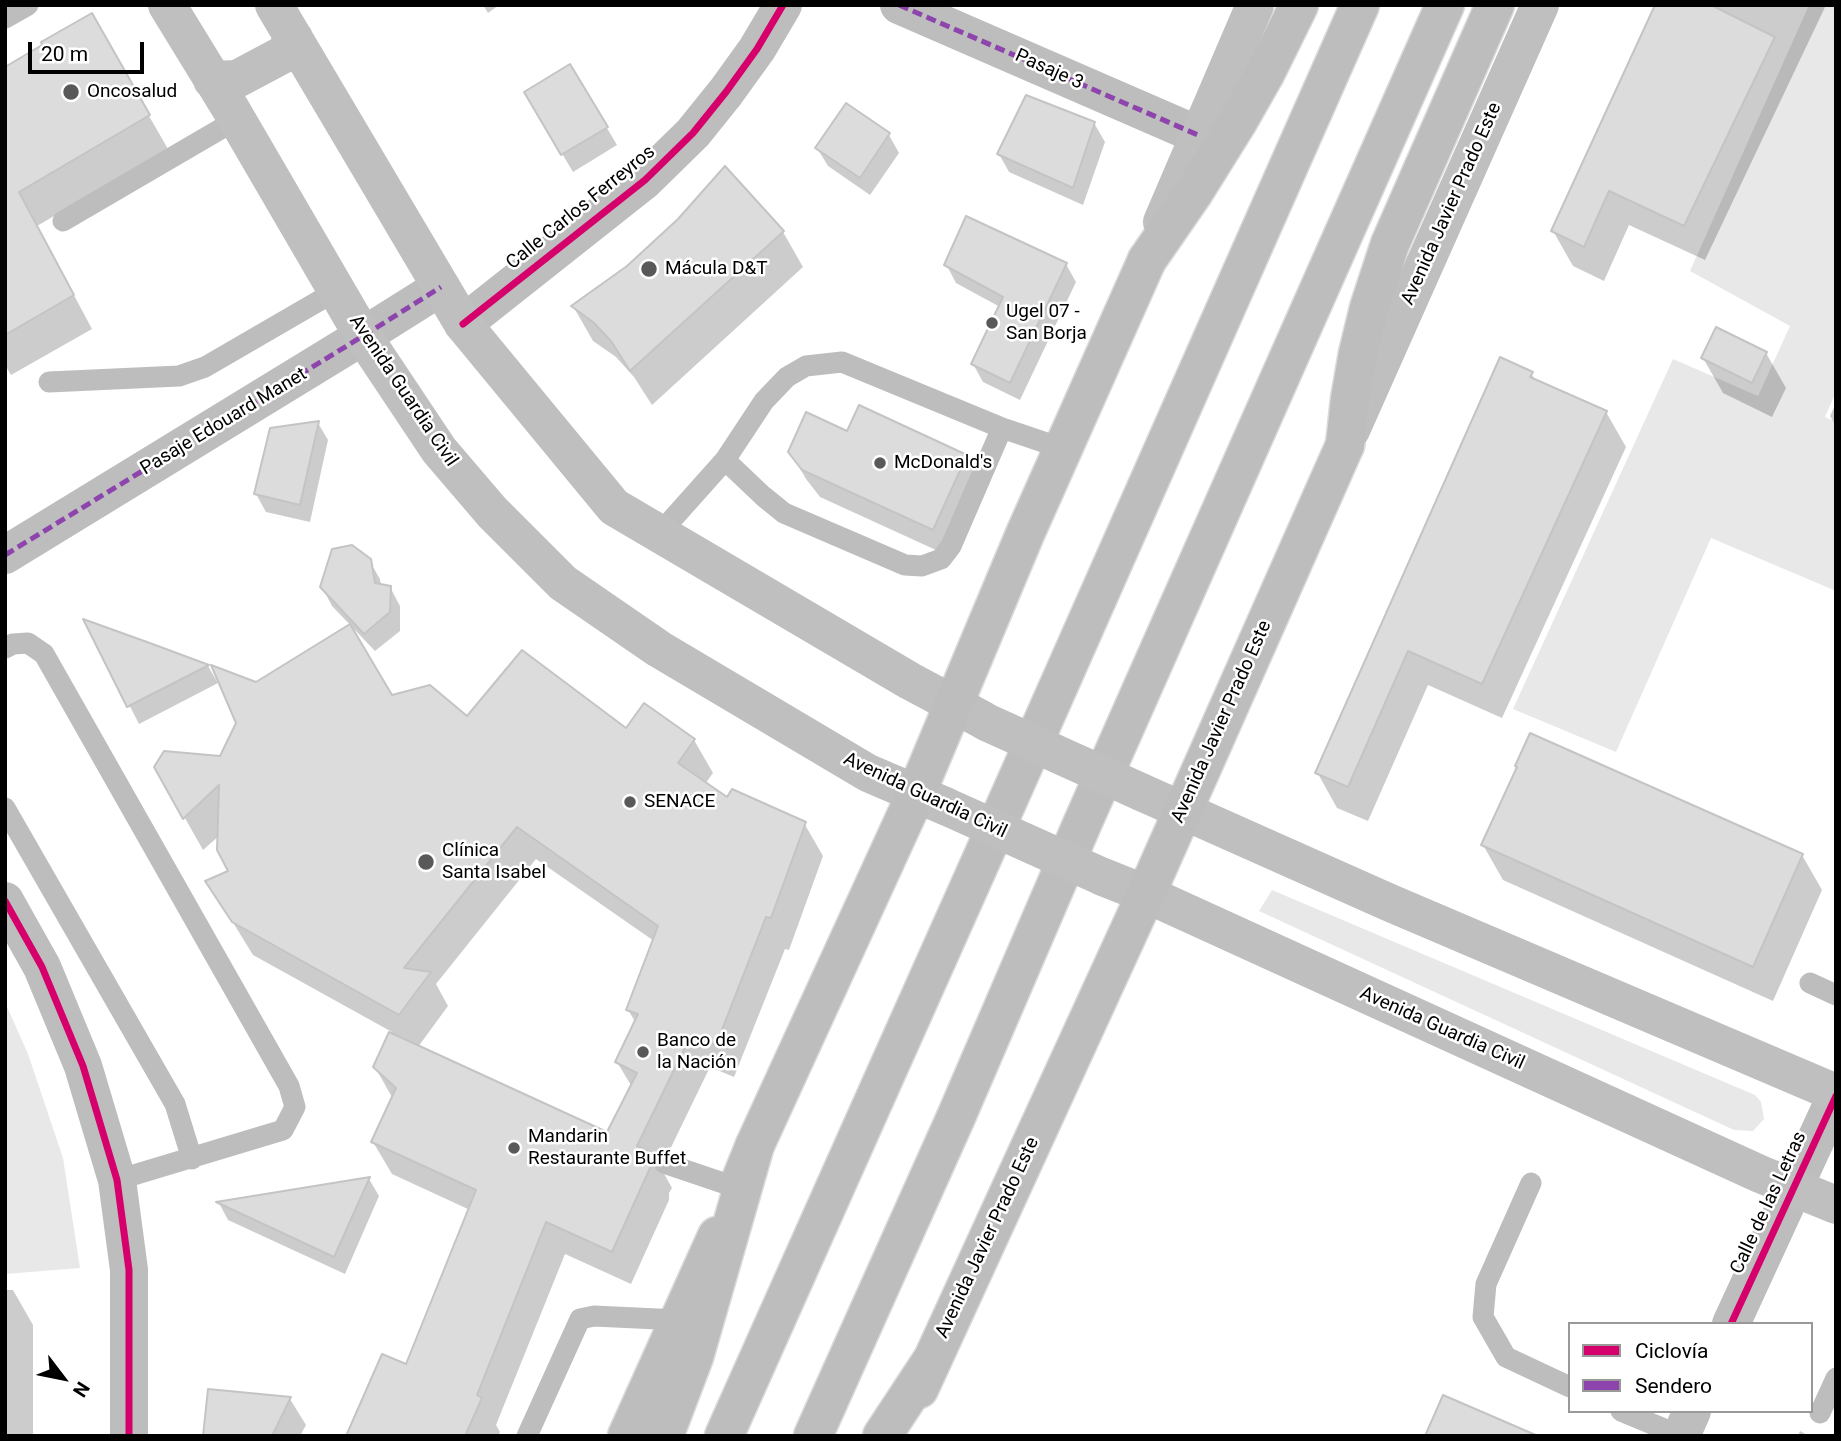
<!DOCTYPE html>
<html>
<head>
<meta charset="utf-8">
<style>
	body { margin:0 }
	#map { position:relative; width:1841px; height:1441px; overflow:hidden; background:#fff; font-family:Roboto,sans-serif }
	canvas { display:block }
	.frame { position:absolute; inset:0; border:7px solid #000; pointer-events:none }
	.legend { position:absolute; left:1568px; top:1322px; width:245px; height:91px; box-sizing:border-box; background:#fff; border:2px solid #999; margin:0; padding:9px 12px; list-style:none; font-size:21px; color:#000 }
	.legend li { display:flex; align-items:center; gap:14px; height:35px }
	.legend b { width:35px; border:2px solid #999 }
	.north { position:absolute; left:28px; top:1343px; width:70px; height:70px; -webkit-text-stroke:5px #fff; paint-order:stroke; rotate:122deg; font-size:19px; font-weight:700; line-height:28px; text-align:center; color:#000 }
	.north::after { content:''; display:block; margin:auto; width:24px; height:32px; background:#000; clip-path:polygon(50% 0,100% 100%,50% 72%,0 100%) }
	.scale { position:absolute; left:28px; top:42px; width:116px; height:32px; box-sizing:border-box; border:4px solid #000; border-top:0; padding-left:9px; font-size:21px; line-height:24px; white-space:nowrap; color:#000; -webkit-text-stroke:5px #fff; paint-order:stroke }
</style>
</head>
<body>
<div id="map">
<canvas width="1841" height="1441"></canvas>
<div class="frame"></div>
<ul class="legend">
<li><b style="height:9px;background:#d6006c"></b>Ciclovía</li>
<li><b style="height:9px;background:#8e44ad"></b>Sendero</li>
</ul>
<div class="north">N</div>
<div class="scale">20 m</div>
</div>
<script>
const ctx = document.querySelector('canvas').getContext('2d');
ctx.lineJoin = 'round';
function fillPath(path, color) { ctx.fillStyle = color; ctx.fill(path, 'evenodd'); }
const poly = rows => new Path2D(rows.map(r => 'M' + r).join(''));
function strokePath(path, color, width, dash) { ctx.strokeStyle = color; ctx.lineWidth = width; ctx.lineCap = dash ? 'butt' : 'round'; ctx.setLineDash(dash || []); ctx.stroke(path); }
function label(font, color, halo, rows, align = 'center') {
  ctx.font = font + ' Roboto,sans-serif'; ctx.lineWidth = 5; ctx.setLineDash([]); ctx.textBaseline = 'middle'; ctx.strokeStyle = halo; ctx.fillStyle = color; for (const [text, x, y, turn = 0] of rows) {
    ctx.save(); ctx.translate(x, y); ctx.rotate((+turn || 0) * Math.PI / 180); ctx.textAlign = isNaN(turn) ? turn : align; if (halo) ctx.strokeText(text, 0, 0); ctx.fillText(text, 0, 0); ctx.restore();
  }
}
const green = poly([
	[1809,5,1836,5,1836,392,1825,417,1836,422,1836,591,1711,538,1616,752,1513,709,1673,359,1758,396,1790,326,1690,271],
	[1272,890,1755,1095,1761,1102,1764,1119,1753,1131,1734,1130,1259,911],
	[5,1002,28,1054,63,1158,80,1268,5,1274]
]);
const shadow = poly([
	[483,5,499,5,488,13],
	[1657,5,1826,5,1705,260,1629,225,1604,281,1573,266,1553,231],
	[91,15,168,149,37,226,92,329,11,375,5,365,5,70],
	[570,66,617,145,573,172,526,93],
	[847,105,889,135,899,153,870,195,828,166,817,148],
	[1094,123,1105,142,1083,205,1009,172,999,154],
	[783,232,803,267,652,405,634,377,616,357,593,341,573,306],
	[946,264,1066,264,1076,282,1020,400,983,382,973,364,1000,307,956,283],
	[1766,353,1786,388,1772,417,1723,393,1703,358],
	[1531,373,1536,381,1606,412,1626,447,1502,718,1428,685,1368,821,1337,808,1317,772],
	[1836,403,1836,426,1830,416],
	[318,423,328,440,310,522,266,512,256,494],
	[847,433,966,456,982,483,949,556,820,497,806,479,790,451],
	[369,560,380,579,381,586,390,587,400,606,400,631,375,651,332,606,322,587],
	[87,622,208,666,218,683,220,682,256,684,391,697,467,719,627,730,694,740,713,773,705,784,727,799,804,823,823,856,789,950,785,949,734,1077,710,1067,661,1168,672,1188,669,1193,669,1200,631,1284,565,1254,496,1425,500,1432,498,1436,347,1436,407,1367,470,1210,392,1174,373,1142,393,1099,375,1067,392,1032,253,955,208,882,231,872,220,835,203,850,156,767,221,757,238,723,220,682,139,724],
	[536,859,654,941,628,1010,636,1023,617,1062,632,1087,608,1135,418,1047,448,1006,436,984],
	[1518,768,1802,855,1822,890,1773,1001,1503,880,1483,845],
	[369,1179,379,1196,345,1274,228,1220,219,1203],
	[5,1290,13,1290,33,1325,33,1436,5,1436],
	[290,1399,306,1425,300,1436,204,1436],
	[1800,1431,1809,1436,1798,1436]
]);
const building = poly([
	[1655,5,1711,5,1775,37,1684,226,1609,191,1584,247,1551,231,1655,5],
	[92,13,150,115,19,192,74,295,5,335,5,67,42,45,41,42,92,13],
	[570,64,608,127,561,155,524,92,570,64],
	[1026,95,1095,122,1073,188,997,154,1026,95],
	[846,103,890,133,860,178,815,148,846,103],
	[725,166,784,231,630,371,611,341,593,322,571,306,627,266,678,219,725,166],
	[966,216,1067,263,1010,383,971,364,1003,297,944,265,966,216],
	[1716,327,1767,352,1752,383,1701,358,1716,327],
	[1500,357,1533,372,1530,377,1607,411,1482,684,1408,651,1348,787,1315,773,1500,357],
	[859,405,967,455,933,530,802,470,788,452,806,412,847,431,859,405],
	[319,421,300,505,254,494,270,428,319,421],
	[352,545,371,559,375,583,391,586,390,612,364,634,320,587,332,549,352,545],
	[83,619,147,642,209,665,127,707,83,619],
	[350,624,392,695,430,685,467,716,522,650,626,728,644,703,695,739,678,763,727,797,732,789,806,822,771,918,766,917,716,1045,691,1035,637,1146,655,1154,651,1159,651,1166,612,1252,546,1222,477,1395,482,1398,465,1436,346,1436,382,1354,406,1364,476,1190,371,1142,396,1088,373,1067,389,1032,607,1132,637,1073,615,1062,638,1014,626,1010,658,926,517,827,404,968,431,972,399,1015,232,922,205,881,228,871,217,850,219,785,183,819,154,767,164,751,220,756,236,723,211,665,256,682,350,624],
	[1530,733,1803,854,1753,967,1481,845,1517,767,1515,766,1530,733],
	[370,1177,334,1257,216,1202,370,1177],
	[208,1389,291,1397,272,1436,203,1436,208,1389],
	[1443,1395,1538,1436,1425,1436,1443,1395]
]);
const lane = poly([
	[5,18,28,5],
	[63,221,236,120],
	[49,382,179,376,205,367,336,291],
	[725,460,763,496,784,513,905,565,922,566,941,559,951,546,1002,428],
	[659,534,725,460,764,401,787,377,806,366,842,362,1002,428,1064,449],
	[5,648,13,644,28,643,44,654,289,1086,295,1107,283,1130,117,1180],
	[5,808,175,1104,192,1159],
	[1810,983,1836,995],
	[664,1163,738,1188],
	[1531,1183,1486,1284,1483,1317,1506,1357,1570,1387],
	[1621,1411,1681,1436],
	[1820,1413,1836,1378],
	[527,1436,580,1319,594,1316,679,1320]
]);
const street = poly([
	[899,5,1198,135],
	[463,324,645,180,693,133,726,92,757,49,783,5],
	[5,555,363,336,441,287],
	[5,901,42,967,83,1066,117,1180,129,1270,129,1436],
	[1731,1324,1836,1096],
	[1681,1436,1692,1411]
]);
const secondary = poly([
	[167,5,232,111,363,336,439,450,492,512,563,583,659,649,868,773,945,806],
	[274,5,463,324,614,507,910,681,983,720],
	[212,80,237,79,284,54,294,38],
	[1162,222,1255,5],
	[1351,430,1540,5],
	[1141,792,1388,902,1836,1093],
	[1103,877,1146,894,1760,1174,1836,1205]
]);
const primary = poly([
	[742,1177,755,1145,916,794,1025,534,1147,260],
	[919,1389,1146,894,1345,445],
	[627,1436,717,1236]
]);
const highway = poly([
	[1147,260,1194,192,1237,123,1266,72,1299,5],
	[1345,445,1350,399,1358,353,1369,308,1390,244,1495,5],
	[664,1436,694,1357,755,1145],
	[724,1436,1013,789,1360,5],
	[813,1436,956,1117,1083,822,1445,5],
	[882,1436,932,1360]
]);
const secondaryBridge = poly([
	[986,722,1141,792],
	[945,806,1103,877]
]);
const quiet = poly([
	[899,5,1198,135],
	[5,555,363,336,441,287]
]);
const cycleway = poly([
	[463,324,645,180,693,133,726,92,757,49,783,5],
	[5,901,42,967,83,1066,117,1180,129,1270,129,1436],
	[1731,1324,1836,1096]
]);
const markers = [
	[71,92,9,"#595959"],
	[649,269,9,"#595959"],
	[992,323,7,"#595959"],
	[880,463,7,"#595959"],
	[630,802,7,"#595959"],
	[426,862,9,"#595959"],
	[643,1052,7,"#595959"],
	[514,1148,7,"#595959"]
];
const streetNames = [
	["Pasaje 3",1049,70,24],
	["Avenida Javier Prado Este",1452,204,-66],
	["Calle Carlos Ferreyros",581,208,-39],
	["Avenida Guardia Civil",403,391,56],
	["Pasaje Edouard Manet",224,422,-31],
	["Avenida Javier Prado Este",1222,722,-66],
	["Avenida Guardia Civil",925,796,25],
	["Avenida Guardia Civil",1442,1029,24],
	["Calle de las Letras",1769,1203,-65],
	["Avenida Javier Prado Este",988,1238,-65]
];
const poiNames = [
	["Oncosalud",87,92],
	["Mácula D&T",665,269],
	["Ugel 07 -",1006,312],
	["San Borja",1006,334],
	["McDonald's",894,463],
	["SENACE",644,802],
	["Clínica",442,851],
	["Santa Isabel",442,873],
	["Banco de",657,1041],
	["la Nación",657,1063],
	["Mandarin",528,1137],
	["Restaurante Buffet",528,1159]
];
fillPath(green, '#e8e8e8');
fillPath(shadow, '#0003');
fillPath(building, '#dcdcdc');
strokePath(building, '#c4c4c4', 2);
strokePath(primary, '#dbdbdb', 41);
strokePath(highway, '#dbdbdb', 41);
strokePath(lane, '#bdbdbd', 21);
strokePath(street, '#bdbdbd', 38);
strokePath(secondary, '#bfbfbf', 38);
strokePath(primary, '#bdbdbd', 38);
strokePath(highway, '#bdbdbd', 38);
strokePath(secondaryBridge, '#bfbfbf', 38);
strokePath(quiet, '#8e44ad', 5, [10, 5]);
strokePath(cycleway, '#d6006c', 7);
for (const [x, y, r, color] of markers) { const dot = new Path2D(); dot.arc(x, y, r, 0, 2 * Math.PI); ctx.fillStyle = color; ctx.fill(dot); strokePath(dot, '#fff', 2.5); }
label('19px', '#000', '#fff', streetNames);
label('19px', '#000', '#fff', poiNames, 'left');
</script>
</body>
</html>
